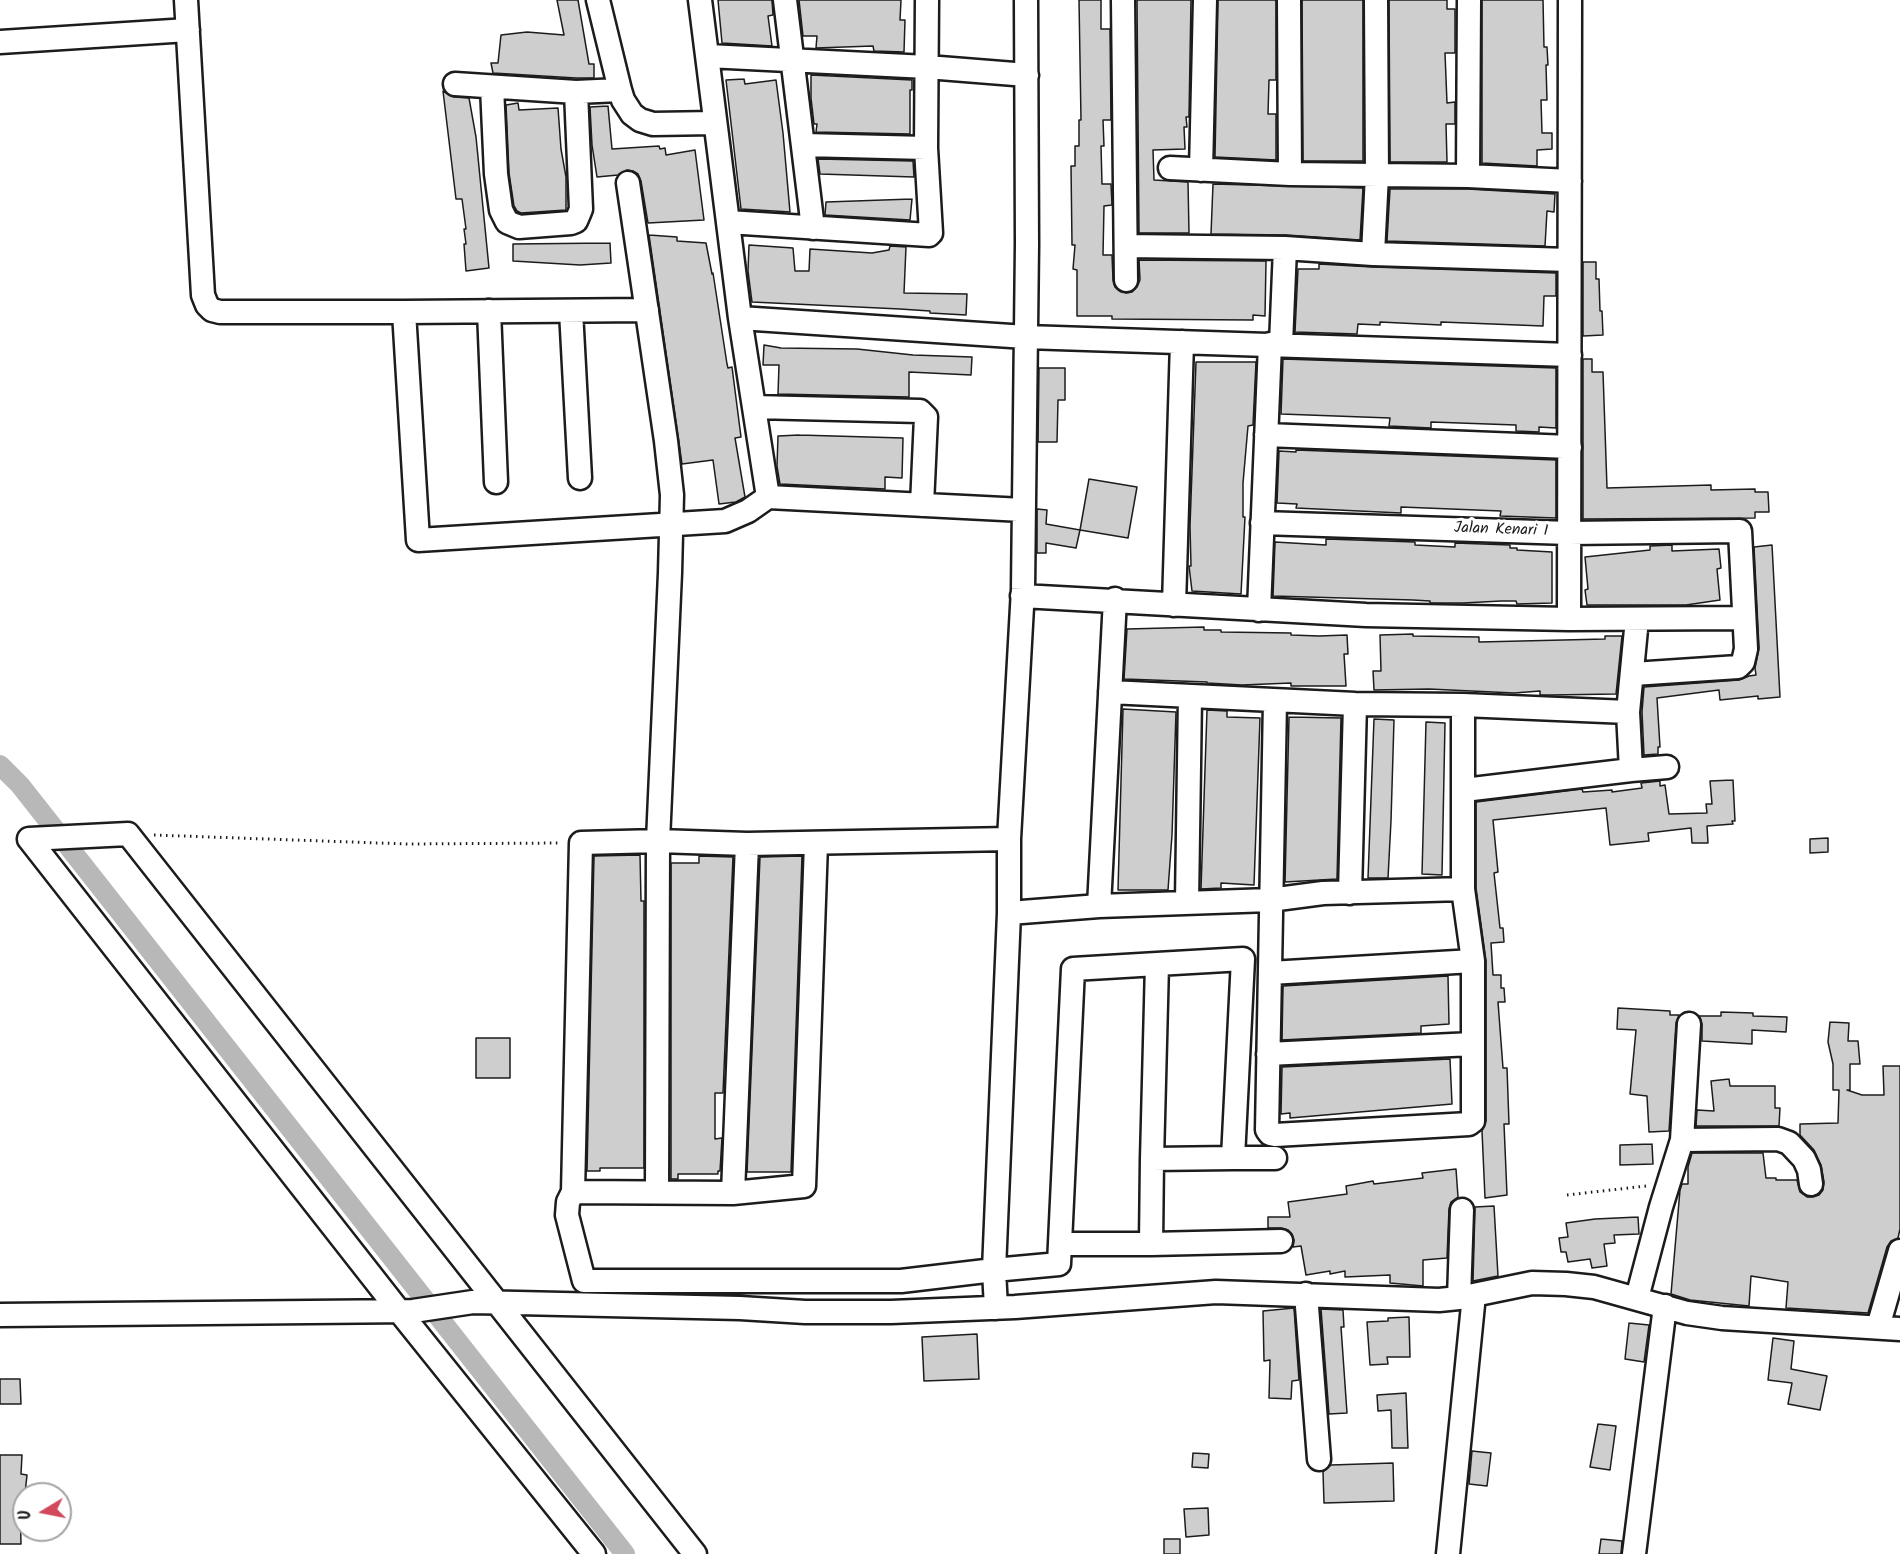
<!DOCTYPE html>
<html>
<head>
<meta charset="utf-8">
<style>
	body { margin:0 }
	#map { position:relative; width:1900px; height:1554px; overflow:hidden; background:#fff; font-family:Kalam,sans-serif }
	canvas { display:block }
	.north { position:absolute; left:12px; top:1482px; width:60px; height:60px; box-sizing:border-box; background:#fff; border:2px solid #a4a4a4; border-radius:50%; rotate:260deg; font-size:16px; font-weight:700; line-height:24px; text-align:center; color:#1c1c1c }
	.north::after { content:''; display:block; margin:auto; width:21px; height:27px; background:#d1495b; clip-path:polygon(50% 0,100% 100%,50% 72%,0 100%) }
</style>
</head>
<body>
<div id="map">
<canvas width="1900" height="1554"></canvas>
<div class="north">U</div>
</div>
<script>
const ctx = document.querySelector('canvas').getContext('2d');
ctx.lineJoin = 'round';
const poly = rows => new Path2D(rows.map(r => 'M' + r).join(''));
function strokePath(path, color, width, dash) { ctx.strokeStyle = color; ctx.lineWidth = width; ctx.lineCap = dash ? 'butt' : 'round'; ctx.setLineDash(dash || []); ctx.stroke(path); }
function fillPath(path, color) { ctx.fillStyle = color; ctx.fill(path, 'evenodd'); }
function label(font, color, halo, rows, align = 'center') {
  ctx.font = font + ' Kalam,sans-serif'; ctx.lineWidth = 6; ctx.setLineDash([]); ctx.textBaseline = 'middle'; ctx.strokeStyle = halo; ctx.fillStyle = color; for (const [text, x, y, turn = 0] of rows) {
    ctx.save(); ctx.translate(x, y); ctx.rotate((+turn || 0) * Math.PI / 180); ctx.textAlign = isNaN(turn) ? turn : align; if (halo) ctx.strokeText(text, 0, 0); ctx.fillText(text, 0, 0); ctx.restore();
  }
}
const canal = poly([
	[0,765,20,785,625,1554]
]);
const building = poly([
	[557,0,578,0,589,64,594,64,594,78,576,78,493,73,491,63,498,63,501,35,527,32,564,35,557,0],
	[718,0,772,0,773,15,768,16,772,46,722,43,718,0],
	[799,0,901,0,900,20,905,20,904,52,874,51,873,46,816,48,817,36,803,36,799,0],
	[1079,0,1101,0,1101,29,1110,29,1111,120,1103,120,1104,146,1101,146,1102,184,1111,184,1112,205,1104,206,1103,255,1112,255,1113,280,1115,287,1126,293,1132,292,1137,287,1140,280,1139,260,1266,261,1265,316,1253,315,1253,320,1112,319,1112,316,1077,316,1077,270,1073,269,1075,245,1072,245,1071,166,1075,166,1075,146,1079,146,1079,120,1081,120,1079,0],
	[1137,0,1191,0,1189,117,1186,117,1187,127,1184,127,1185,149,1153,150,1154,180,1188,182,1189,233,1139,233,1137,0],
	[1218,0,1276,0,1276,80,1269,80,1268,114,1276,114,1276,160,1215,157,1218,0],
	[1302,0,1363,0,1363,161,1303,161,1302,0],
	[1389,0,1447,0,1447,9,1455,9,1455,53,1445,53,1447,103,1455,102,1455,124,1446,124,1447,162,1390,162,1389,0],
	[1482,0,1543,0,1544,47,1547,47,1548,65,1546,65,1547,100,1541,100,1542,133,1552,133,1552,149,1537,150,1537,166,1482,163,1482,0],
	[811,75,912,80,912,90,910,90,910,134,816,132,817,124,814,124,811,98,811,75],
	[744,79,745,84,776,80,783,133,790,212,741,209,726,80,744,79],
	[443,91,454,97,469,98,476,137,489,268,466,271,464,244,466,244,464,229,466,229,462,199,456,199,443,91],
	[518,103,519,110,558,108,561,149,566,177,566,210,521,213,517,211,514,206,509,173,506,105,518,103],
	[608,106,612,149,659,146,660,149,665,148,666,155,695,150,704,220,648,223,641,181,638,174,633,171,627,170,618,175,597,177,592,145,590,107,608,106],
	[818,159,913,161,914,177,820,174,818,159],
	[1213,184,1363,188,1360,240,1286,235,1211,234,1213,184],
	[1390,189,1468,189,1555,194,1554,212,1547,211,1545,246,1387,241,1390,189],
	[912,199,910,220,825,215,826,202,912,199],
	[649,235,677,237,677,241,706,243,712,274,713,273,727,364,728,368,732,367,741,437,735,438,745,497,736,502,719,504,713,460,682,464,649,235],
	[610,243,611,263,580,265,513,261,513,244,610,243],
	[749,245,793,248,795,271,809,271,810,249,872,253,889,250,890,246,906,247,904,293,967,294,966,315,930,313,930,311,900,309,752,302,748,271,749,245],
	[1583,262,1596,262,1596,279,1599,279,1600,311,1602,311,1603,335,1583,336,1583,262],
	[1319,264,1373,267,1556,273,1556,296,1544,296,1543,326,1441,322,1441,325,1380,322,1380,325,1358,324,1357,334,1295,332,1298,269,1319,269,1319,264],
	[764,345,781,348,857,349,913,355,972,357,971,375,909,372,909,397,778,394,779,365,763,365,764,345],
	[1283,359,1556,368,1556,428,1539,427,1539,432,1516,431,1516,425,1431,422,1431,428,1389,426,1390,418,1281,414,1283,359],
	[1583,359,1592,359,1592,372,1603,372,1607,488,1711,485,1711,490,1755,489,1755,492,1768,492,1769,512,1755,512,1755,518,1583,519,1583,359],
	[1196,362,1256,362,1253,425,1248,426,1243,483,1243,517,1245,517,1241,594,1192,591,1189,566,1191,566,1190,526,1196,362],
	[1039,368,1065,368,1065,400,1058,400,1057,442,1038,442,1039,368],
	[799,435,903,438,902,478,885,477,885,489,780,484,777,466,778,436,799,435],
	[1296,450,1556,460,1556,518,1500,516,1501,511,1401,507,1401,513,1296,508,1297,504,1277,503,1279,451,1296,452,1296,450],
	[1089,479,1137,487,1128,538,1080,530,1089,479],
	[1037,509,1047,510,1046,524,1080,530,1076,548,1046,543,1046,553,1037,553,1037,509],
	[1326,539,1415,542,1415,545,1455,547,1455,543,1510,545,1510,548,1517,548,1517,550,1552,552,1552,603,1517,604,1516,601,1501,601,1463,603,1430,603,1430,601,1413,600,1273,596,1275,542,1326,545,1326,539],
	[1672,545,1672,551,1719,549,1721,568,1717,569,1720,600,1686,605,1587,605,1585,590,1588,589,1585,557,1650,550,1650,546,1672,545],
	[1772,545,1780,697,1758,699,1758,696,1720,700,1719,690,1657,698,1660,747,1658,747,1658,754,1644,755,1642,712,1644,687,1739,680,1749,676,1756,675,1755,668,1759,648,1754,547,1772,545],
	[1204,627,1204,630,1221,630,1221,632,1291,633,1291,635,1319,636,1347,635,1348,654,1344,654,1346,686,1291,686,1291,683,1242,685,1207,683,1207,682,1124,679,1127,629,1204,627],
	[1413,634,1413,636,1479,637,1479,642,1605,639,1605,636,1622,636,1616,694,1550,695,1540,695,1540,691,1514,693,1429,689,1374,690,1373,671,1381,671,1380,635,1413,634],
	[1123,709,1176,712,1172,835,1168,890,1118,890,1123,709],
	[1207,710,1227,711,1227,717,1260,718,1254,885,1221,883,1221,888,1201,889,1207,710],
	[1289,717,1341,718,1337,879,1285,882,1289,717],
	[1374,719,1394,720,1391,821,1388,878,1368,878,1374,719],
	[1426,722,1445,723,1442,875,1422,874,1426,722],
	[1733,780,1735,821,1732,821,1733,824,1707,826,1708,843,1692,843,1691,828,1648,833,1649,841,1610,845,1606,808,1493,820,1498,872,1494,873,1500,928,1503,928,1504,942,1491,943,1493,975,1501,975,1501,988,1504,988,1505,1002,1498,1002,1503,1068,1507,1068,1509,1124,1504,1124,1507,1195,1485,1198,1482,1131,1486,1121,1486,961,1476,888,1476,802,1582,789,1583,792,1612,790,1612,792,1642,788,1641,783,1660,781,1660,786,1665,785,1669,814,1707,813,1706,804,1712,804,1710,781,1733,780],
	[1828,838,1828,852,1810,853,1810,839,1828,838],
	[640,855,641,901,644,901,644,1168,600,1168,600,1171,587,1171,594,856,640,855],
	[699,856,733,857,723,1093,715,1093,715,1139,722,1138,720,1171,718,1171,718,1174,678,1174,678,1179,671,1179,671,863,699,863,699,856],
	[802,856,791,1172,747,1172,760,857,802,856],
	[1448,976,1449,1024,1421,1026,1421,1033,1282,1040,1283,986,1448,976],
	[1618,1008,1670,1011,1670,1015,1679,1015,1676,1023,1669,1131,1649,1132,1647,1096,1630,1094,1636,1030,1617,1029,1618,1008],
	[1721,1012,1753,1013,1753,1016,1787,1017,1786,1032,1752,1030,1752,1044,1702,1041,1702,1024,1699,1016,1721,1016,1721,1012],
	[1830,1022,1849,1023,1848,1041,1858,1041,1860,1064,1850,1064,1850,1090,1847,1090,1862,1095,1884,1095,1883,1066,1900,1066,1900,1229,1898,1238,1891,1241,1887,1247,1868,1313,1786,1308,1788,1282,1751,1276,1749,1306,1690,1300,1671,1294,1680,1190,1682,1184,1688,1184,1688,1167,1692,1153,1763,1153,1766,1178,1776,1178,1776,1180,1797,1180,1800,1192,1807,1197,1813,1197,1819,1195,1823,1190,1824,1182,1821,1165,1814,1150,1800,1135,1800,1124,1838,1123,1839,1090,1833,1090,1833,1064,1828,1042,1830,1022],
	[476,1038,510,1038,510,1078,476,1078,476,1038],
	[1450,1059,1452,1104,1290,1118,1290,1113,1281,1114,1282,1067,1450,1059],
	[1729,1079,1730,1086,1775,1086,1775,1108,1780,1108,1779,1126,1696,1126,1697,1110,1714,1111,1711,1081,1729,1079],
	[1652,1144,1653,1164,1620,1165,1620,1145,1652,1144],
	[1456,1169,1458,1197,1451,1202,1449,1209,1447,1258,1423,1260,1423,1286,1390,1283,1390,1275,1345,1277,1345,1271,1330,1274,1330,1271,1306,1275,1301,1246,1293,1247,1294,1240,1292,1234,1288,1230,1281,1228,1268,1228,1268,1217,1290,1217,1288,1202,1347,1194,1346,1186,1373,1181,1374,1184,1423,1178,1422,1173,1456,1169],
	[1494,1206,1498,1276,1473,1281,1475,1207,1494,1206],
	[1638,1217,1639,1234,1614,1235,1615,1243,1604,1244,1607,1266,1592,1268,1590,1259,1568,1262,1566,1252,1561,1252,1559,1238,1568,1237,1566,1223,1595,1219,1638,1217],
	[1294,1308,1299,1380,1292,1381,1291,1399,1269,1398,1270,1360,1264,1361,1263,1311,1294,1308],
	[1321,1309,1343,1310,1344,1327,1341,1327,1347,1413,1329,1414,1321,1309],
	[1409,1317,1410,1357,1387,1357,1388,1364,1370,1365,1367,1322,1388,1321,1388,1318,1409,1317],
	[1629,1323,1649,1325,1644,1362,1625,1359,1629,1323],
	[977,1334,979,1379,924,1381,922,1337,977,1334],
	[1773,1338,1794,1341,1791,1369,1827,1376,1820,1410,1788,1404,1792,1383,1768,1380,1773,1338],
	[0,1379,20,1379,21,1404,0,1404,0,1379],
	[1406,1393,1408,1448,1392,1448,1391,1410,1378,1411,1377,1395,1406,1393],
	[1598,1424,1616,1426,1610,1470,1590,1467,1598,1424],
	[1472,1451,1491,1453,1487,1486,1469,1484,1472,1451],
	[1193,1453,1209,1454,1208,1468,1192,1467,1193,1453],
	[0,1455,22,1455,21,1474,27,1475,24,1503,20,1503,21,1544,0,1544,0,1455],
	[1393,1463,1394,1501,1324,1503,1323,1472,1331,1465,1393,1463],
	[1208,1508,1209,1535,1186,1537,1184,1509,1208,1508],
	[1164,1539,1180,1539,1180,1554,1164,1554,1164,1539],
	[1601,1539,1622,1541,1621,1554,1599,1554,1601,1539]
]);
const path = poly([
	[154,835,407,844,561,843],
	[1567,1195,1646,1186]
]);
const minor = poly([
	[186,0,203,295,207,305,212,310,220,312,404,312],
	[598,0,620,90,623,100,632,114,640,120,653,124,714,123],
	[700,0,740,318,768,497],
	[785,0,813,228],
	[1123,0,1126,280],
	[1289,0,1290,174],
	[0,42,188,30],
	[708,56,927,67,1027,75],
	[455,84,576,92,620,90],
	[492,87,496,174,501,210,507,222,519,227,571,223,576,221,579,214,581,209,576,92],
	[804,145,926,148],
	[1170,168,1290,174,1468,176,1570,181],
	[1201,170,1205,0],
	[1468,176,1469,0],
	[628,183,666,441,672,495,670,573,658,841,657,1191],
	[728,222,929,235,931,233,926,148,927,0],
	[1126,246,1285,248,1373,254,1569,260],
	[1373,254,1377,175,1376,0],
	[647,310,404,312,418,540,725,521,748,511,768,497,1023,510],
	[489,311,496,482],
	[571,311,580,478],
	[740,318,1026,337,1570,355],
	[1281,344,1285,248],
	[754,407,920,411,926,417,922,505],
	[1266,435,1570,447],
	[1262,523,1569,533,1740,531,1746,649,1743,662,1738,667,1633,674],
	[1022,596,1366,615,1569,619,1744,618],
	[1174,605,1182,342],
	[1259,610,1270,344],
	[1569,619,1570,0],
	[1110,692,1355,704,1463,705,1628,712],
	[1275,701,1267,1130,1270,1134,1275,1135,1469,1124,1473,1121,1473,961,1463,889,1463,705],
	[1631,770,1628,712,1637,619],
	[1464,790,1631,770,1667,767],
	[29,839,128,834,695,1554],
	[29,839,399,1311,594,1554],
	[816,843,804,1186,733,1193,573,1192,581,843,658,841,747,844,1009,839],
	[1350,893,1355,704],
	[1187,902,1190,696],
	[1099,906,1115,599],
	[1009,913,1099,906,1270,900,1323,893,1463,889],
	[1270,973,1473,961],
	[1268,1054,1472,1044],
	[1682,1140,1778,1139,1789,1143,1804,1159,1809,1170,1811,1184],
	[1233,1158,1275,1158],
	[573,1192,568,1202,567,1215,584,1281,901,1281,994,1270,1009,913,1009,839,1023,589,1027,244,1026,0],
	[733,1193,747,844],
	[1060,1244,1151,1244,1152,1159],
	[1151,1244,1281,1241],
	[1306,1294,1319,1459],
	[1459,1298,1462,1210],
	[1637,1298,1661,1207,1682,1140,1689,1024],
	[996,1308,994,1270,1059,1264,1073,969,1157,964,1243,959,1233,1158,1152,1159,1157,964],
	[0,1315,413,1311,473,1302,740,1308,805,1312,891,1312,1015,1307,1216,1292,1439,1300,1459,1298,1532,1283,1566,1284,1594,1287,1687,1313,1722,1318,1900,1329],
	[1878,1327,1900,1251],
	[1448,1554,1474,1295],
	[1634,1554,1665,1306]
]);
const streetNames = [
	["Jalan Kenari I",1501,531,2]
];
strokePath(canal, '#b8b8b8', 20);
fillPath(building, '#cecece');
strokePath(building, '#1c1c1c', 1.5);
strokePath(minor, '#1c1c1c', 27);
strokePath(path, '#1c1c1c', 3, [1.5, 4.5]);
strokePath(minor, '#fff', 22);
label('16px', '#1c1c1c', '#fff', streetNames);
</script>
</body>
</html>
